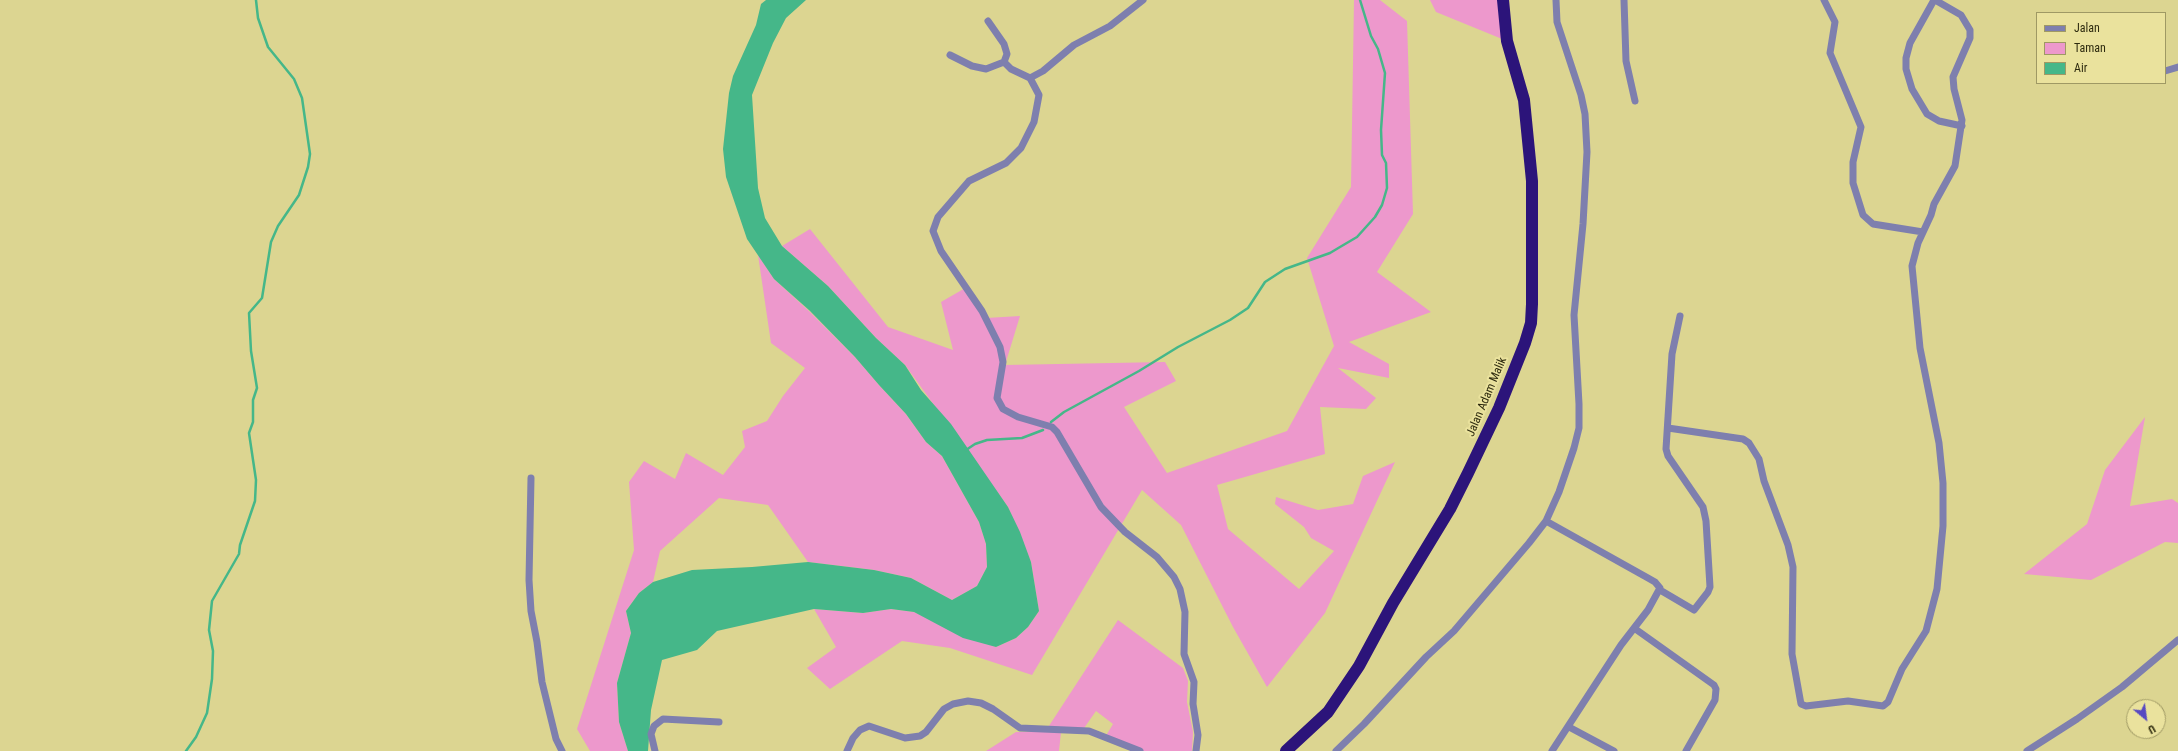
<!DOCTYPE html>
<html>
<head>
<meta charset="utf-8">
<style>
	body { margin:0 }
	#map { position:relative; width:2178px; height:751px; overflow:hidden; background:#dcd591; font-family:"Roboto Condensed",sans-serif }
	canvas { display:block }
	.legend { position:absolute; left:2036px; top:12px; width:130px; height:72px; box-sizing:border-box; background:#eae29d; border:1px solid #9f9964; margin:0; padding:5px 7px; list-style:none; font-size:12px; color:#2e2b0f }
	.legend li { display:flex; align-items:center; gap:8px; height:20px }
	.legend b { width:20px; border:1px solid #9f9964 }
	.north { position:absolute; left:2126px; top:699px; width:40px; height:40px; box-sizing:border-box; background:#eae29d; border:1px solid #9f9964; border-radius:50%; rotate:151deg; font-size:11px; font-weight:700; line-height:16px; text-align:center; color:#2e2b0f }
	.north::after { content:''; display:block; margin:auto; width:14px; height:18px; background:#5849c1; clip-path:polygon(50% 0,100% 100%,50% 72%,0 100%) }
</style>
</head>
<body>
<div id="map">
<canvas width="2178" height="751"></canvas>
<ul class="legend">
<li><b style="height:5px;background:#7e7fae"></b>Jalan</li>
<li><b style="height:11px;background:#ed98cc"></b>Taman</li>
<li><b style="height:11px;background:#45b789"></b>Air</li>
</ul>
<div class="north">U</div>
</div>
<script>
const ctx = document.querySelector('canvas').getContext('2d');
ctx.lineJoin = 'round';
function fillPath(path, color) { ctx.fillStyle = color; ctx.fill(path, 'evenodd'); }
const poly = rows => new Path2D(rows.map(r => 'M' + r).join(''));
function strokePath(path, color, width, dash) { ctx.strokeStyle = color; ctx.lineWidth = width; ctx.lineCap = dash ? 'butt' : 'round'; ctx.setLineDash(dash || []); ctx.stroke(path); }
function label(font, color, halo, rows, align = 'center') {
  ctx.font = font + ' "Roboto Condensed",sans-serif'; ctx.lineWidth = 4; ctx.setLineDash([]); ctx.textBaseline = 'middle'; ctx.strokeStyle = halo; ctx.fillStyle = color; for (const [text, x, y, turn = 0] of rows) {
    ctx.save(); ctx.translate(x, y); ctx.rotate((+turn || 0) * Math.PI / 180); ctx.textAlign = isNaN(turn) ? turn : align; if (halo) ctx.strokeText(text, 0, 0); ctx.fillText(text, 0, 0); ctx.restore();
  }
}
const green = poly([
	[1354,0,1380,0,1407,21,1413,214,1377,272,1431,312,1349,342,1389,364,1389,378,1338,368,1376,398,1366,409,1320,407,1325,454,1217,485,1228,529,1299,589,1334,551,1311,538,1304,527,1275,504,1276,497,1318,510,1353,504,1363,476,1395,462,1325,613,1267,687,1233,627,1181,525,1142,490,1032,675,950,648,902,641,830,689,807,668,836,647,814,609,863,613,891,609,914,612,996,647,1016,638,1028,627,1039,611,1031,562,1008,507,905,365,876,338,828,286,782,246,810,229,888,327,953,350,941,302,967,287,986,318,1020,316,1005,365,1165,362,1176,381,1124,407,1167,473,1287,431,1334,346,1307,258,1351,187],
	[1430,0,1503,0,1507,41,1436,12],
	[758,255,774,279,809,311,855,357,879,385,906,414,926,442,942,456,979,522,986,544,987,567,977,586,952,600,911,578,874,570,808,562,768,505,719,498,660,551,653,582,639,593,626,611,631,633,617,683,619,722,628,751,590,751,577,729,634,550,629,482,644,461,675,479,686,453,723,475,745,447,742,431,767,421,783,396,805,368,771,343],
	[2145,417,2130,506,2172,499,2178,503,2178,543,2165,542,2091,580,2024,574,2087,524,2105,470],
	[1118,620,1183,668,1188,681,1187,702,1193,732,1192,751,1131,751,1104,739,1113,724,1096,711,1082,731,1061,732,1059,751,986,751,1016,732,1045,732]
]);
const water = poly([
	[766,0,806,0,786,18,773,43,752,95,758,188,765,218,782,246,828,286,876,338,905,365,921,390,951,424,1008,507,1020,532,1031,562,1039,611,1028,627,1016,638,996,647,963,638,914,612,891,609,863,613,814,609,717,631,697,650,662,660,651,710,648,751,628,751,619,722,617,683,631,633,626,611,639,593,653,582,692,570,752,567,808,562,874,570,911,578,952,600,977,586,987,567,986,544,979,522,942,456,926,442,906,414,879,385,855,357,810,311,774,279,747,239,726,177,723,149,729,93,733,76,756,25,761,4]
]);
const stream = poly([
	[1051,422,1064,412,1139,371,1178,347,1230,320,1248,308,1265,282,1285,269,1330,253,1340,247,1357,237,1375,217,1382,205,1387,188,1386,163,1382,155,1381,130,1385,73,1378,49,1371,36,1360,0],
	[966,450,975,444,987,440,1022,438,1043,430],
	[186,751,196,737,207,713,212,679,213,651,209,630,212,601,239,554,240,545,255,501,256,480,249,433,253,422,253,400,257,388,251,351,249,313,262,298,271,242,278,226,299,195,308,167,310,154,302,98,294,79,268,47,258,18,256,0]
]);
const street = poly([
	[1143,0,1110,26,1074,45,1043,71,1030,78,1039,95,1034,122,1021,148,1006,163,969,181,938,217,933,231,941,251,982,311,1000,347,1003,362,997,398,1003,409,1018,417,1052,427,1057,432,1101,507,1125,532,1157,557,1174,577,1180,589,1185,612,1184,654,1194,682,1193,704,1198,735,1196,751],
	[1624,0,1626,61,1635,101],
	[1824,0,1835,22,1830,53,1861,127,1853,162,1853,183,1863,215,1873,224,1923,232],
	[1934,0,1910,43,1906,58,1906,69,1912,89,1927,114,1939,121,1962,126],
	[988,21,1004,44,1007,54,1004,62,1011,69,1030,78],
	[950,55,972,66,986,69,1004,62],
	[2165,71,2178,67],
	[1668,428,1743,439,1749,443,1759,459,1764,481,1788,545,1793,567,1792,654,1801,704,1806,706,1848,701,1883,706,1888,702,1902,669,1926,631,1937,589,1943,526,1943,483,1939,443,1920,348,1912,266,1918,243,1931,215,1934,204,1955,166,1962,120,1954,89,1953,77,1970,38,1970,30,1961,15,1935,0],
	[531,478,529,580,531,611,537,642,542,682,556,739,562,751],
	[1546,521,1648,578,1655,582,1660,588,1648,610,1621,645,1552,751],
	[1660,590,1694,610,1708,592,1710,587,1706,521,1703,507,1668,456,1666,449,1672,354,1680,316],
	[1634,628,1714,685,1716,689,1715,700,1686,751],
	[1569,727,1614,751],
	[655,751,651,734,654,726,663,719,719,722],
	[847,751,853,738,860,730,869,726,905,738,920,736,926,732,944,709,953,704,968,701,981,703,993,709,1020,728,1089,731,1140,751],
	[1336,751,1364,724,1426,657,1454,631,1529,543,1546,521,1559,492,1574,448,1579,428,1579,404,1574,315,1583,224,1587,152,1585,114,1581,95,1557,22,1556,0],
	[2027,751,2077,719,2122,687,2178,640]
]);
const highway = poly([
	[1286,751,1328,712,1359,666,1393,603,1450,509,1468,473,1499,408,1525,343,1531,323,1532,304,1532,181,1524,100,1507,41,1503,0]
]);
const streetNames = [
	["Jalan Adam Malik",1487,397,-67]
];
fillPath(green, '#ed98cc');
fillPath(water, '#45b789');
strokePath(stream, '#45b789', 2.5);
strokePath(street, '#7e7fae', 7);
strokePath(highway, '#2c147a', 12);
label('12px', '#2e2b0f', '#eae29d', streetNames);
</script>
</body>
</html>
